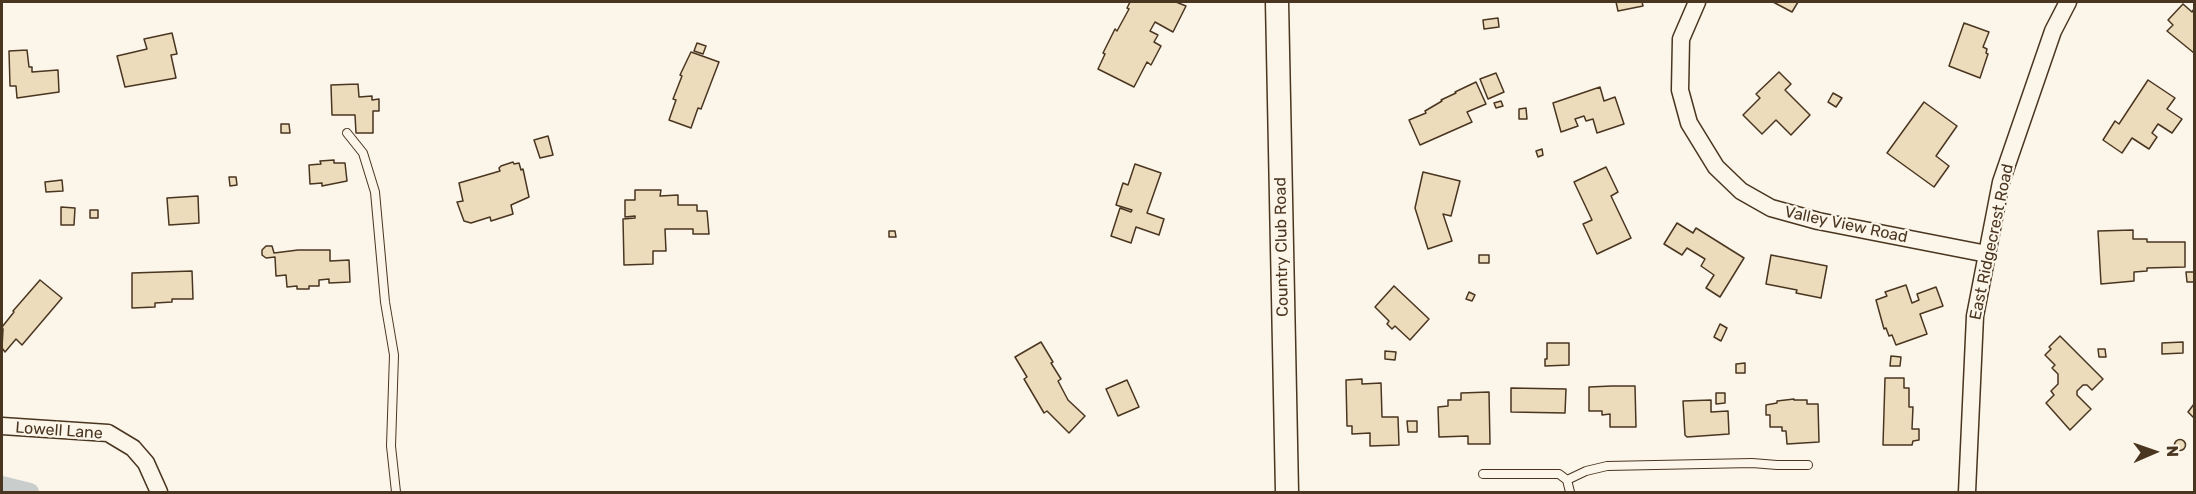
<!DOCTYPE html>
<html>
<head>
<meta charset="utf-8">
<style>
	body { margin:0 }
	#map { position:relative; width:2196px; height:494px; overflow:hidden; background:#fbf6e9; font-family:Rubik,sans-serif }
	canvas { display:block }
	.frame { position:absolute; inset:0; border:3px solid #4a3520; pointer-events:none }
	.north { position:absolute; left:2124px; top:422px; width:60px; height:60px; -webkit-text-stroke:4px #fbf6e9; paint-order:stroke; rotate:88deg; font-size:16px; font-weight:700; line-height:24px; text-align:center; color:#4a3520 }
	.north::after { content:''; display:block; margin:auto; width:21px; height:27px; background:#4a3520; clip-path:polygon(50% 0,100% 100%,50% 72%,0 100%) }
</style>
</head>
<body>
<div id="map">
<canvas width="2196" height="494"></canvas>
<div class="frame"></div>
<div class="north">N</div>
</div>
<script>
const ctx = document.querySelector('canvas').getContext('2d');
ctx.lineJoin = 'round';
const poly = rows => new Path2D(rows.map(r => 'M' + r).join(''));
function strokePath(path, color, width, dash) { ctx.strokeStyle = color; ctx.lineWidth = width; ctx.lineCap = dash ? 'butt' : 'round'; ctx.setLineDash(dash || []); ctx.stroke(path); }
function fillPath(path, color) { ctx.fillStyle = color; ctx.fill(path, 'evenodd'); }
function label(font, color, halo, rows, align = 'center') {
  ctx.font = font + ' Rubik,sans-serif'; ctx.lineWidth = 4.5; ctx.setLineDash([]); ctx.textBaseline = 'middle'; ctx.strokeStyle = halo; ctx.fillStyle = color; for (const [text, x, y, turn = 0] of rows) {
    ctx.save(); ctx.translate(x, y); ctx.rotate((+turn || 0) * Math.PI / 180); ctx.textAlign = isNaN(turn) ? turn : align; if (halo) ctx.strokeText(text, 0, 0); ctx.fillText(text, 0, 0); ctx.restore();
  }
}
const canal = poly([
	[2,485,30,492]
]);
const building = poly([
	[1130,2,1176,2,1186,6,1173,32,1155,22,1150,31,1158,35,1154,42,1161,46,1151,65,1147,62,1134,87,1098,69,1105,54,1103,53,1115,29,1117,31,1129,9,1127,8,1130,2],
	[1616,2,1642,2,1643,6,1618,11,1616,2],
	[1773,2,1798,2,1792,12,1773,2],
	[2183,4,2192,12,2194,9,2194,53,2167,31,2173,25,2168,20,2183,4],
	[1498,18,1499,27,1484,29,1483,20,1498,18],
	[1964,23,1989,32,1983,47,1987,49,1986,53,1988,54,1980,78,1949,66,1964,23],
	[172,33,177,54,171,55,176,78,125,87,117,56,147,49,144,39,172,33],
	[697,43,706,46,703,54,694,51,697,43],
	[27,50,29,67,32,67,32,72,58,70,59,92,17,98,16,86,10,86,9,51,27,50],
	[691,52,719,62,701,109,698,108,691,128,669,120,676,100,673,99,682,76,680,75,691,52],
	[1779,72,1791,84,1785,90,1810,115,1791,135,1776,120,1762,134,1743,115,1760,98,1756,94,1779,72],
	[1496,73,1504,92,1488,99,1480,79,1496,73],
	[2148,80,2175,98,2167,109,2182,119,2172,133,2158,124,2152,133,2157,137,2149,149,2132,138,2122,153,2103,140,2115,121,2119,124,2148,80],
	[1476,82,1486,104,1467,112,1472,122,1420,145,1409,120,1426,113,1425,111,1442,101,1441,100,1456,93,1455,92,1476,82],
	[358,84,359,97,372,96,372,100,379,99,379,111,373,111,373,133,356,133,355,115,332,115,331,85,358,84],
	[1600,87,1604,101,1615,97,1624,124,1597,133,1593,119,1586,121,1584,116,1575,119,1578,126,1561,132,1553,103,1600,87],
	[1833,93,1842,98,1836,107,1828,102,1833,93],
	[1501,101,1503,106,1496,108,1494,103,1501,101],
	[1924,102,1957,126,1936,156,1949,166,1934,187,1887,153,1924,102],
	[1526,108,1527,119,1519,119,1519,109,1526,108],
	[281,124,289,124,290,133,281,133,281,124],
	[548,136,553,155,540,158,534,140,548,136],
	[1542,149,1543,155,1538,157,1536,151,1542,149],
	[334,160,334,163,345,163,347,181,322,186,322,183,310,184,309,165,321,164,320,161,334,160],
	[513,162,514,164,519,163,521,170,523,169,529,197,511,205,513,214,491,221,490,217,471,223,464,221,457,202,463,201,459,183,500,171,499,168,501,166,513,162],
	[1135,164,1161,173,1147,213,1164,219,1159,235,1136,227,1131,243,1111,236,1120,208,1131,212,1132,210,1116,205,1123,183,1128,185,1135,164],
	[1606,167,1618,192,1611,196,1631,238,1597,254,1583,224,1592,220,1574,182,1606,167],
	[1423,172,1460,181,1451,216,1443,214,1452,241,1428,249,1415,208,1423,172],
	[229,177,236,177,237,185,230,186,229,177],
	[62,180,63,191,46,192,45,182,62,180],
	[635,190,661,190,660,196,678,195,678,205,697,205,697,211,707,211,709,234,693,234,693,229,665,229,666,251,653,251,653,264,624,265,623,219,635,218,635,216,625,217,625,200,635,200,635,190],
	[198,196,199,223,169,225,167,198,198,196],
	[61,207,75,208,74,225,61,225,61,207],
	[90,210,98,210,98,218,90,218,90,210],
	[1677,223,1693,233,1696,228,1744,258,1720,297,1706,288,1714,275,1701,266,1705,259,1687,248,1682,255,1664,244,1677,223],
	[2133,230,2133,239,2147,239,2147,242,2185,242,2185,267,2147,268,2147,271,2134,272,2134,281,2101,284,2098,231,2133,230],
	[889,231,895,231,896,237,889,237,889,231],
	[266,246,272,246,274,253,298,250,330,250,330,261,349,260,350,282,329,283,329,279,319,280,319,286,309,286,309,289,297,289,297,286,287,287,286,275,276,276,275,257,266,258,262,255,262,250,266,246],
	[1479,255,1489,255,1489,263,1479,263,1479,255],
	[1771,255,1827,266,1821,298,1796,293,1797,290,1766,284,1771,255],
	[192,271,193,299,172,299,172,302,155,303,155,307,132,308,132,273,192,271],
	[2186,272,2194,272,2194,282,2187,282,2186,272],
	[40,280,62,298,22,345,16,339,5,352,2,348,3,329,2,327,14,312,13,311,40,280],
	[1906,285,1912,303,1919,300,1917,294,1936,287,1943,306,1920,314,1927,334,1896,345,1892,335,1889,336,1886,328,1884,329,1876,300,1887,296,1885,292,1906,285],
	[1394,286,1429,319,1410,340,1395,326,1392,329,1387,324,1389,321,1375,307,1394,286],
	[1469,292,1475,295,1472,301,1466,299,1469,292],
	[1720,324,1727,328,1721,341,1714,337,1720,324],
	[2060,336,2103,379,2092,390,2087,385,2083,385,2077,391,2077,395,2091,409,2070,430,2046,403,2054,395,2051,391,2058,384,2058,374,2052,368,2055,365,2045,355,2051,349,2049,347,2060,336],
	[1041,342,1053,362,1051,363,1061,379,1058,381,1068,400,1085,416,1069,433,1047,411,1044,413,1024,379,1027,377,1015,357,1041,342],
	[2183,342,2183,353,2162,354,2162,343,2183,342],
	[1547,343,1569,343,1569,365,1545,366,1545,359,1547,359,1547,343],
	[2098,349,2105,349,2106,357,2099,357,2098,349],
	[1385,351,1396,352,1395,360,1385,359,1385,351],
	[1891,356,1901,357,1900,366,1890,366,1891,356],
	[1745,363,1745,373,1736,373,1736,364,1745,363],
	[1885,378,1904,378,1904,388,1909,388,1909,407,1913,407,1912,429,1919,429,1919,440,1913,441,1912,445,1883,445,1885,378],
	[1362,379,1362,384,1381,383,1382,417,1398,417,1399,445,1370,446,1370,433,1352,434,1352,426,1347,426,1346,380,1362,379],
	[1127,380,1139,407,1118,416,1106,389,1127,380],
	[1612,386,1635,386,1636,427,1610,427,1610,414,1602,415,1602,411,1589,411,1589,387,1612,386],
	[1511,388,1566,389,1565,413,1511,412,1511,388],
	[1489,392,1490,444,1468,444,1468,436,1439,437,1438,407,1448,406,1448,400,1461,400,1461,393,1489,392],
	[1716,393,1725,393,1725,403,1716,404,1716,393],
	[1794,399,1794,400,1807,400,1807,404,1818,404,1819,442,1787,444,1786,431,1782,431,1782,427,1770,427,1770,415,1766,415,1766,405,1777,403,1777,401,1794,399],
	[1711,400,1711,412,1728,411,1729,434,1687,437,1685,435,1683,401,1711,400],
	[2194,404,2194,418,2188,412,2194,404],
	[1407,421,1417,421,1417,432,1408,432,1407,421],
	'2174.5 445a5.5 5.5 0 1 1 11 0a5.5 5.5 0 1 1-11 0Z'
]);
const lane = poly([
	[347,133,363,153,375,192,385,302,394,355,391,446,396,492],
	[1483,474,1559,474,1567,480,1570,492],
	[1567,480,1586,471,1607,466,1752,463,1777,465,1808,465]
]);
const street = poly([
	[1697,2,1681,39,1680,90,1689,123,1716,167,1741,191,1771,208,1818,221,1987,254],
	[2,426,108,433,133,448,146,463,159,492],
	[1967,492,1975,316,2001,182,2053,31,2068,2]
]);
const secondary = poly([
	[1277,2,1287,492]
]);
const streetNames = [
	["Valley View Road",1846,225,12],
	["East Ridgecrest Road",1992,242,-78],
	["Country Club Road",1282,247,-91],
	["Lowell Lane",59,431,4]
];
strokePath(canal, '#c9cecd', 18);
fillPath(building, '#ecdcbc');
strokePath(building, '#4a3520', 1.5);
strokePath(lane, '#4a3520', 10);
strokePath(street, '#4a3520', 19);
strokePath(secondary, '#4a3520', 25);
strokePath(lane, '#fbf6e9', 8);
strokePath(street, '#fbf6e9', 16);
strokePath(secondary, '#fbf6e9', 22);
label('16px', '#4a3520', '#fbf6e9', streetNames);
</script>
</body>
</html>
